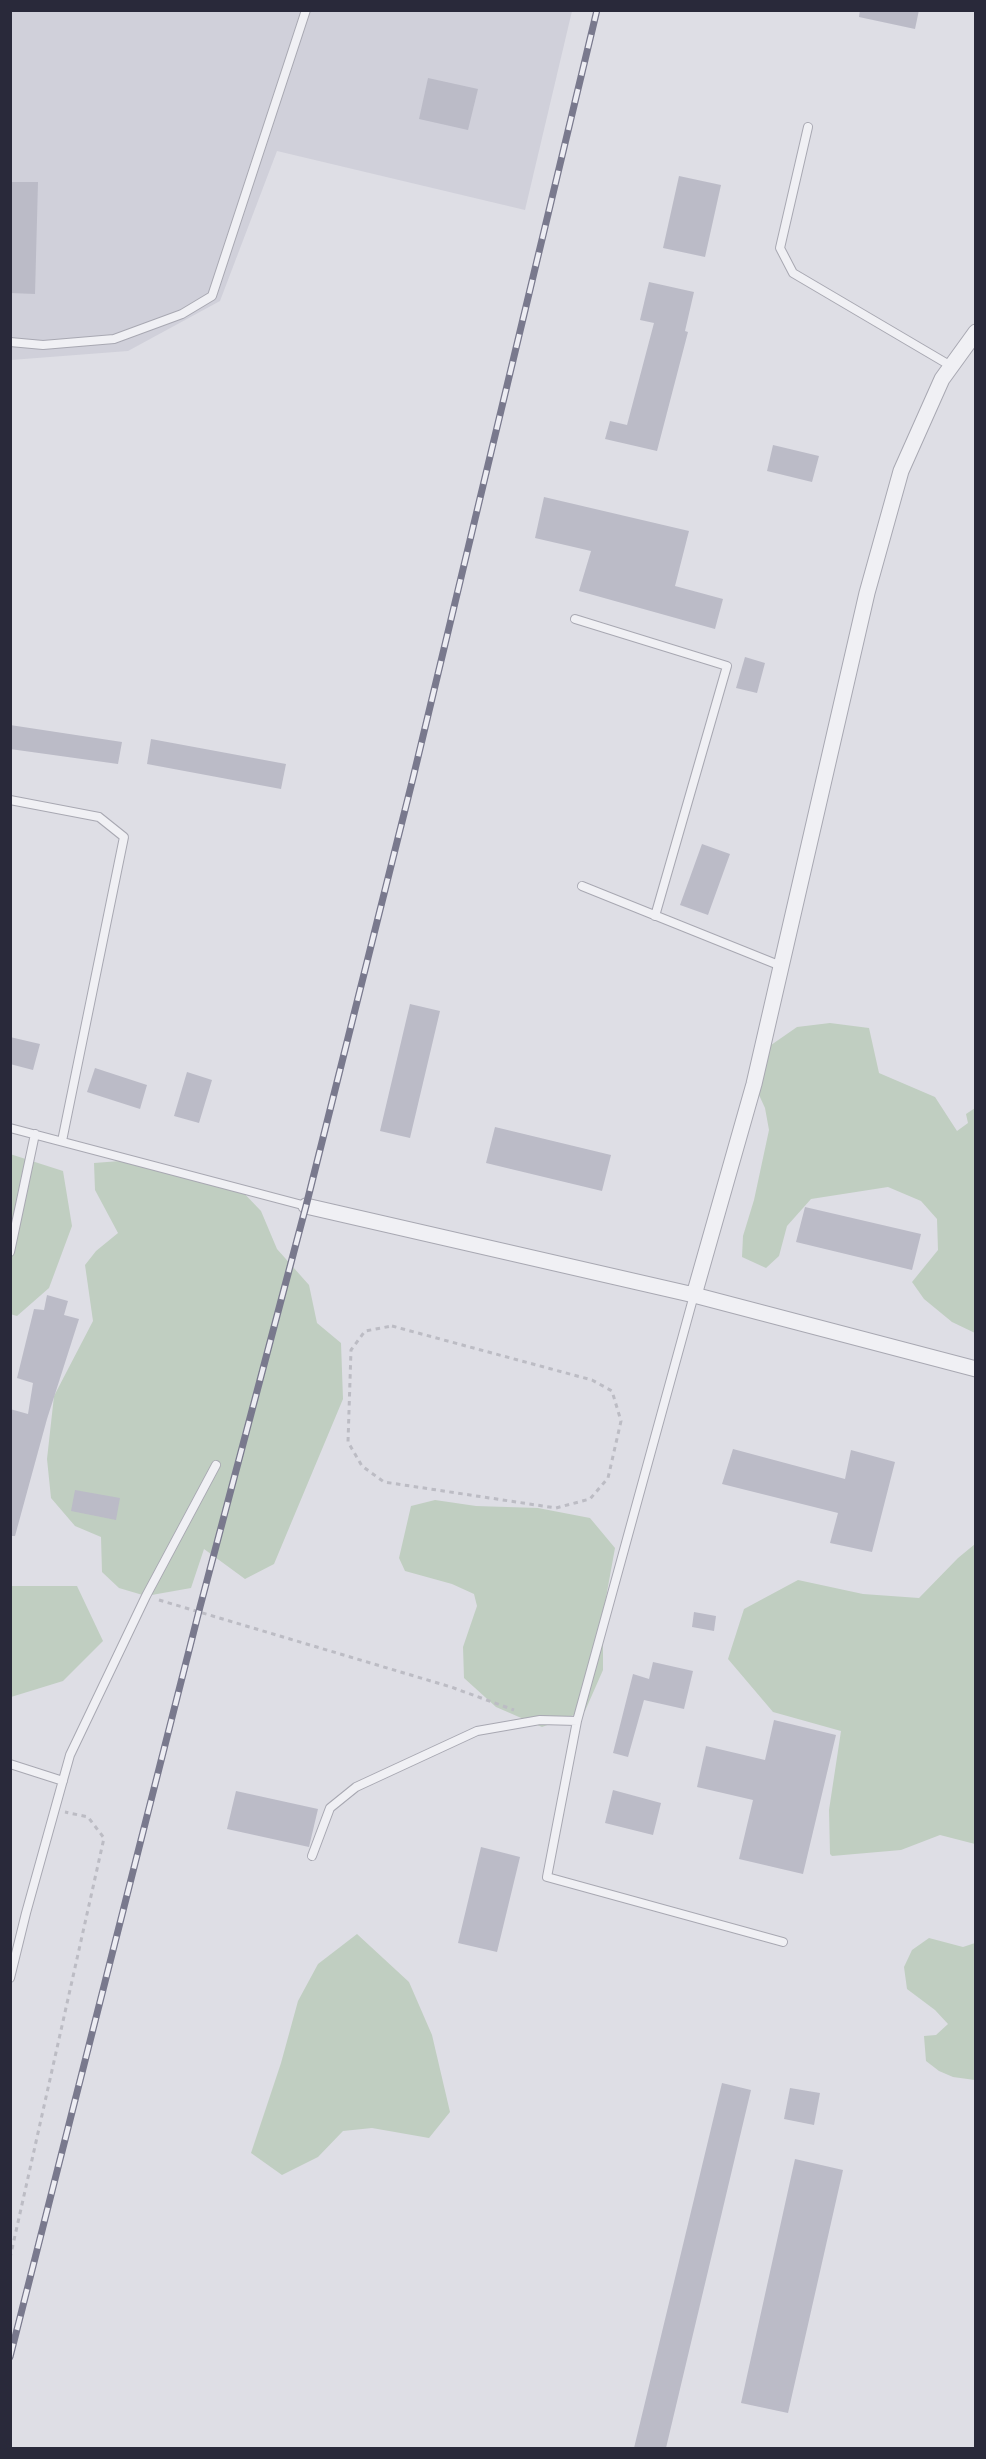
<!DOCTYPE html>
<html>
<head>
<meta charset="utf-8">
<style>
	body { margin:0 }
	#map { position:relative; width:986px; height:2459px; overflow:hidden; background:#dedee5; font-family:"Alegreya Sans",sans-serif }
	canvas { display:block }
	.frame { position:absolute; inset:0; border:12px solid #29293a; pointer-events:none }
</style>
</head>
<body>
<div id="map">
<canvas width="986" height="2459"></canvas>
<div class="frame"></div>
</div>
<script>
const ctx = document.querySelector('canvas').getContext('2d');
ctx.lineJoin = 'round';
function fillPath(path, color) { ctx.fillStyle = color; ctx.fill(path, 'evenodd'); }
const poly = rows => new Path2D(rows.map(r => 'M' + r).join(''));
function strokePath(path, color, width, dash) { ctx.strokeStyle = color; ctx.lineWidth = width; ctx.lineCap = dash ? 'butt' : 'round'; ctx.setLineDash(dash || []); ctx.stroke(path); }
const built = poly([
	[11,11,572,11,525,210,277,151,220,301,128,351,11,360]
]);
const green = poly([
	[830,1023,869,1028,879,1073,935,1097,957,1131,968,1123,966,1114,975,1108,975,1333,952,1322,924,1299,912,1282,938,1250,937,1219,921,1201,888,1187,811,1199,787,1226,779,1256,766,1268,742,1257,743,1236,754,1200,769,1130,765,1108,754,1084,761,1052,797,1027],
	[10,1154,63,1171,72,1226,49,1288,17,1316,10,1314],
	[133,1160,239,1188,261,1211,277,1249,309,1285,317,1323,341,1343,343,1399,274,1564,245,1579,204,1549,191,1588,146,1596,119,1588,102,1572,101,1537,75,1526,51,1498,47,1459,54,1396,93,1321,85,1265,96,1251,118,1233,95,1190,94,1163],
	[435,1500,476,1506,538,1508,590,1518,615,1548,603,1614,603,1670,585,1711,542,1727,496,1707,464,1678,463,1647,477,1606,474,1594,452,1584,405,1571,399,1558,411,1506],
	[975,1544,975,1844,940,1835,901,1850,832,1856,830,1854,829,1810,841,1731,773,1712,728,1659,744,1609,798,1580,863,1594,919,1598,958,1558],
	[11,1586,77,1586,103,1641,63,1681,11,1697],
	[357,1934,409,1982,432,2035,450,2112,429,2138,372,2128,343,2131,318,2157,282,2175,251,2153,281,2063,298,2001,318,1964],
	[929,1938,963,1947,975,1943,975,2080,953,2077,939,2071,926,2061,924,2036,936,2035,948,2024,935,2010,907,1989,904,1967,912,1950]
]);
const building = poly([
	[860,10,919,10,915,29,859,17],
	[428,78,478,89,468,130,419,119],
	[679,176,721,185,705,257,663,248],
	[10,182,38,182,35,294,10,293],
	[649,282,694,292,685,331,688,332,657,451,605,439,610,421,627,425,654,323,640,320],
	[773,445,819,456,812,482,767,471],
	[544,497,689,531,675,586,723,599,715,629,579,591,591,551,535,538],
	[745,657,765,663,757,693,736,688],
	[10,725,122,742,118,764,10,749],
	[151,739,286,764,281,789,147,764],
	[702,844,730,854,708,915,680,905],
	[410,1004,440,1011,410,1138,380,1131],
	[10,1037,40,1044,33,1070,10,1064],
	[95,1068,147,1085,140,1109,87,1092],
	[187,1072,212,1080,199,1123,174,1116],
	[495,1127,611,1155,602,1191,486,1163],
	[805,1207,921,1234,912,1270,796,1242],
	[47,1295,68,1301,64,1315,79,1319,47,1419,15,1536,10,1536,10,1409,28,1414,33,1383,17,1378,34,1309,44,1310],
	[733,1449,845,1479,851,1450,895,1462,872,1552,830,1543,838,1513,722,1484],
	[75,1490,120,1498,116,1520,71,1511],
	[694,1612,716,1616,714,1631,692,1627],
	[653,1662,693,1671,684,1709,644,1700,628,1757,613,1753,633,1674,649,1679],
	[774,1720,836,1735,803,1874,739,1859,753,1800,697,1787,706,1746,765,1760],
	[613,1790,661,1803,653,1835,605,1823],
	[236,1791,318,1809,309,1847,227,1829],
	[481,1847,520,1857,497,1952,458,1943],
	[722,2083,751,2090,666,2448,634,2448],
	[790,2088,820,2093,814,2125,784,2119],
	[795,2159,843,2170,788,2413,741,2403]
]);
const path = poly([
	[392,1326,592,1380,612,1391,621,1421,608,1478,590,1499,556,1508,384,1482,362,1466,348,1442,351,1350,365,1331,392,1326],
	[159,1600,451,1687,514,1710],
	[10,2258,104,1838,88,1817,65,1812]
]);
const service = poly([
	[808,127,780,248,793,273,951,366],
	[10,342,43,345,114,339,182,314,212,296,306,10],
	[575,619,727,666,655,916],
	[10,800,99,817,124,837,62,1141],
	[582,886,781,966],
	[10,1128,306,1206],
	[10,1252,35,1134],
	[577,1721,547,1877,783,1942],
	[10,1764,63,1781],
	[312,1856,330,1808,356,1787,477,1731,540,1720,577,1721,694,1295],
	[10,1978,26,1913,70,1755,146,1596,216,1465]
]);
const minor = poly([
	[306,1206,694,1295,976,1369],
	[694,1295,754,1084,867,593,901,471,942,379,976,332]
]);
const rail = poly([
	[10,2357,200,1607,306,1206,413,778,597,10]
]);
fillPath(built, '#d0d0da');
fillPath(green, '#c0cec1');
fillPath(building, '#bbbbc7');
strokePath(service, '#a8a8b2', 10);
strokePath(minor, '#a8a8b2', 17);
strokePath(path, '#bcbcc4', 3, [4.5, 4.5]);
strokePath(service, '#f0f0f4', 8);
strokePath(minor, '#f0f0f4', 15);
strokePath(rail, '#79798d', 7);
strokePath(rail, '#ededf3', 4.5, [14]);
</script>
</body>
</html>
